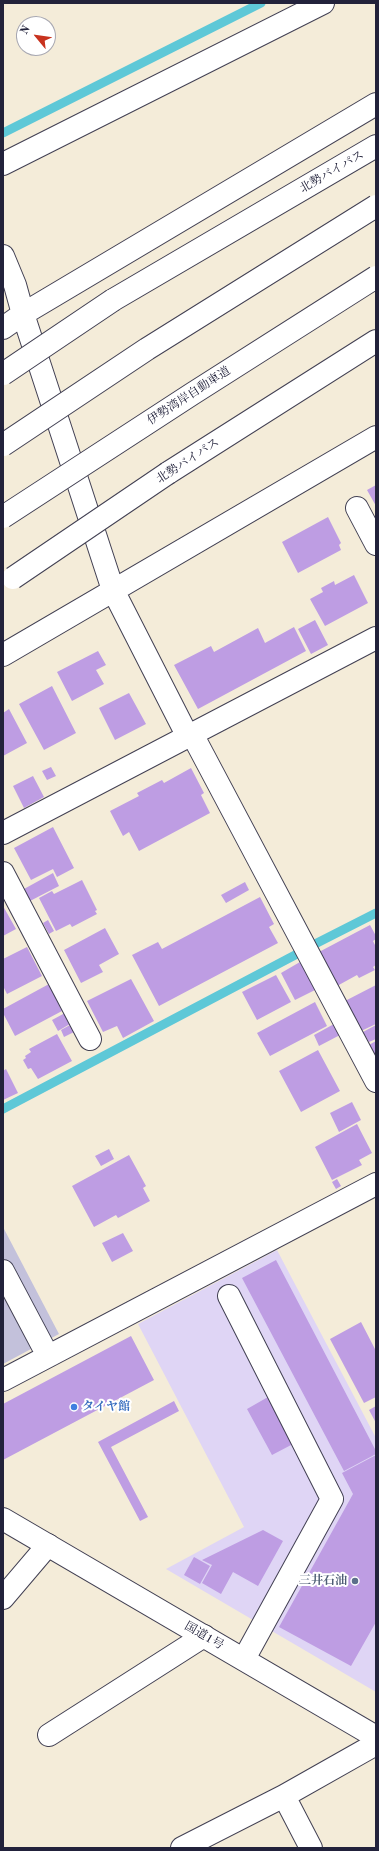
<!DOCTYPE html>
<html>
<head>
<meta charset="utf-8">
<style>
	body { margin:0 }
	#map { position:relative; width:379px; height:1851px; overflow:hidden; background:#f4ecd9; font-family:"Old Standard TT",serif }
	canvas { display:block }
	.frame { position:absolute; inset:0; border:4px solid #22223b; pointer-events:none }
	.north { position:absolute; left:16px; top:16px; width:40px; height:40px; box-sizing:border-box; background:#fff; border:1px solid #a7a7b1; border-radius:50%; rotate:299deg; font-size:11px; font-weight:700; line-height:16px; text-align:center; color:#22223b }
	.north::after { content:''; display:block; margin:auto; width:14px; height:18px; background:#c8321e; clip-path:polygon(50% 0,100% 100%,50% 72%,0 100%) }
</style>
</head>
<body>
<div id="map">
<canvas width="379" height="1851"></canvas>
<div class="frame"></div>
<div class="north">N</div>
</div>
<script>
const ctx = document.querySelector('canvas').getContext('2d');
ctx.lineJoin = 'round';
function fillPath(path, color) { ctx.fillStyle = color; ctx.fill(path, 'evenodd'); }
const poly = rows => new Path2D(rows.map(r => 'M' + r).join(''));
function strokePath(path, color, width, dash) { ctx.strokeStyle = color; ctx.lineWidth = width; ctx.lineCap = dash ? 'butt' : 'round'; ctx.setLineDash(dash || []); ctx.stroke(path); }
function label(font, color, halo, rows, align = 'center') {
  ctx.font = font + ' "Old Standard TT","Noto Serif JP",serif'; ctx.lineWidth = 4; ctx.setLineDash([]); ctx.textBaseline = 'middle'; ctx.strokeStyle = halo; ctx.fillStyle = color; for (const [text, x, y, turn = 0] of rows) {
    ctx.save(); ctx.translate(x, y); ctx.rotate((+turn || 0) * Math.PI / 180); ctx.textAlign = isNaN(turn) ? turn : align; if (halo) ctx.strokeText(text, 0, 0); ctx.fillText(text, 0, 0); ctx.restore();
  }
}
const built = poly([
	[277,1250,376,1438,376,1692,166,1569,244,1527,138,1324]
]);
const industrial = poly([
	[3,1227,59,1334,3,1364]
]);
const stream = poly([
	[3,133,261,3],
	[315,944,376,913],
	[3,1109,297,954]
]);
const building = poly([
	[376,485,376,506,367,490],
	[328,517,341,543,339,545,341,550,298,573,282,542],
	[354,575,368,603,325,626,310,599,323,592,321,588,334,581,335,585],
	[315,620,328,645,311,654,298,629],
	[294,627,306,651,198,709,174,665,211,646,214,652,258,628,265,643],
	[98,651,106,665,96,670,104,684,72,701,57,672],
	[52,686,76,733,44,750,19,704],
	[129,693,146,724,115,740,99,708],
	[9,709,27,743,3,756,3,713],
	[51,767,56,776,47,780,42,771],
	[191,768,204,793,201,795,210,813,139,851,129,832,123,836,110,811,139,796,137,793,162,780,164,783],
	[33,776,44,797,24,808,13,786],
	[53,827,74,868,57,877,53,869,31,880,14,848],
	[53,873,59,886,30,901,24,889],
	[82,880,97,910,95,911,97,914,72,927,70,924,56,931,39,898,52,891,54,894],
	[245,882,249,890,226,903,221,895],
	[260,897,274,924,269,927,278,943,159,1006,132,955,158,942,162,949],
	[3,906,16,929,3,936],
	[48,920,54,931,49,934,43,923],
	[370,925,376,936,376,939,373,941,376,947,376,965,373,967,375,970,359,978,357,975,337,986,319,952],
	[105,928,119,954,99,965,103,972,81,983,64,950],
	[27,947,42,976,7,994,3,986,3,959],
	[300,962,315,990,295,1000,281,973],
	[276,975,291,1002,257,1020,242,992],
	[131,979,154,1021,123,1038,117,1026,103,1032,87,1001],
	[49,984,62,1011,15,1036,3,1013,3,1009],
	[376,985,376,1024,361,1031,345,1001],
	[315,1002,327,1026,270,1056,257,1033],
	[65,1013,70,1024,58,1031,52,1020],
	[334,1024,340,1035,319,1046,314,1035],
	[70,1025,74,1032,64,1037,61,1030],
	[376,1025,376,1039,369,1042,363,1032],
	[57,1034,72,1061,38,1079,31,1068,28,1069,23,1060,26,1058,25,1056,31,1052,29,1049],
	[376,1041,376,1062,367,1046],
	[318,1050,340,1091,301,1112,279,1071],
	[6,1069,18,1093,3,1100,3,1071],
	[352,1102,361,1120,339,1132,330,1113],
	[357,1124,372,1153,359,1160,362,1165,332,1180,315,1147],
	[109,1149,114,1159,101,1166,95,1156],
	[129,1155,146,1186,143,1188,150,1201,118,1218,116,1215,94,1227,72,1186],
	[337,1179,341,1186,336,1189,332,1182],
	[123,1233,133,1251,112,1262,102,1243],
	[276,1260,376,1451,376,1454,344,1471,242,1278],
	[361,1322,376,1351,376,1397,364,1403,330,1339],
	[131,1336,154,1380,3,1460,3,1404],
	[268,1397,293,1444,272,1455,247,1409],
	[174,1401,179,1411,111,1447,148,1517,140,1521,98,1442],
	[376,1406,376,1423,369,1410],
	[376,1455,376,1622,351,1666,279,1627,353,1494,342,1473],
	[263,1530,283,1541,258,1586,233,1572,221,1594,202,1583,212,1565,202,1560],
	[194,1557,210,1566,200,1584,184,1575]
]);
const minor = poly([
	[3,164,323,3],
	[3,256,15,285,23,314,113,590,188,737],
	[3,328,23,314,376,104],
	[357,508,376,544],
	[3,655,376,437],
	[192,734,376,1081],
	[3,833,376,638],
	[3,873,90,1039],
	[3,1271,48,1356],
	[229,1296,332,1499,244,1659],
	[3,1380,376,1184],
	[3,1598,48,1545],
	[49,1735,204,1636],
	[284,1796,311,1848],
	[182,1848,284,1796,376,1744]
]);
const highway = poly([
	[113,300,376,146],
	[168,473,376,341],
	[3,1519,376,1737]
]);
const highwayBridge = poly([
	[3,374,113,300],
	[3,445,147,349,376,206],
	[3,517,192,394,376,277],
	[13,578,168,473]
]);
const markers = [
	[74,1407,4,"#3f7fe0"],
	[355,1581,4,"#5c6f8a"]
];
const streetNames = [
	["北勢バイパス",332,172,-30],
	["伊勢湾岸自動車道",189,396,-33],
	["北勢バイパス",188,461,-33],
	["国道1号",204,1636,30]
];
const shopNames = [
	["タイヤ館",82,1407]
];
const serviceNames = [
	["三井石油",347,1581]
];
fillPath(built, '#dfd5f5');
fillPath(industrial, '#c3c1db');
strokePath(stream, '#5ec8d7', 9);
fillPath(building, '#be9de3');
strokePath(minor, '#424053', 24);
strokePath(highway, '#424053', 24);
strokePath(minor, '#fff', 22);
strokePath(highway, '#fff', 22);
strokePath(highwayBridge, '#424053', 24, []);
strokePath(highwayBridge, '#fff', 22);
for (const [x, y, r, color] of markers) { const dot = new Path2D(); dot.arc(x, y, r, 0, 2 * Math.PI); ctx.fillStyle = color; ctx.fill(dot); strokePath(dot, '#fff', 1.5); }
label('12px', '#22223b', '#fff', streetNames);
label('bold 12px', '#366cbe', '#fff', shopNames, 'left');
label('bold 12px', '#4e5e75', '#fff', serviceNames, 'right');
</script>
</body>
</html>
